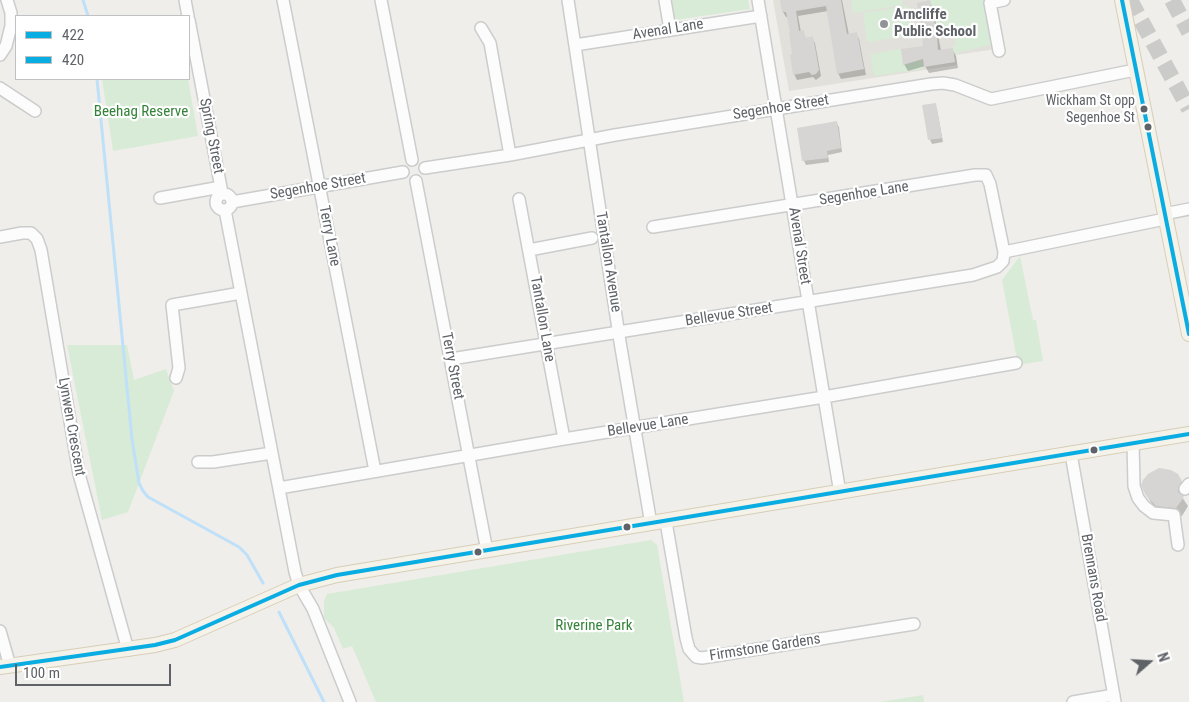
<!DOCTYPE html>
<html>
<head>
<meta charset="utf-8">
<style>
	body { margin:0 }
	#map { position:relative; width:1189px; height:702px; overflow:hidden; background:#efeeea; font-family:"Roboto Condensed",sans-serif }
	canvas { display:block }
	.legend { position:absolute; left:15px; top:15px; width:175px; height:65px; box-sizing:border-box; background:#fff; border:1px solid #bfc1c3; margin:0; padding:6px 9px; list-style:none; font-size:15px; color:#5f6368 }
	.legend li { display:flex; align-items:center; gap:10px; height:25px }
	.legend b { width:25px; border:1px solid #bfc1c3 }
	.north { position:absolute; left:1124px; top:637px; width:50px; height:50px; -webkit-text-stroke:4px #fff; paint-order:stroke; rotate:71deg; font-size:14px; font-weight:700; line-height:20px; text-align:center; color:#5f6368 }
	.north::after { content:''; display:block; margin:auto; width:18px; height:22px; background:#5f6368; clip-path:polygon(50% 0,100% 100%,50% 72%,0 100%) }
	.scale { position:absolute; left:15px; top:664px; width:156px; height:22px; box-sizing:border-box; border:2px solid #5f6368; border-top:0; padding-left:6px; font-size:15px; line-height:18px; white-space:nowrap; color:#5f6368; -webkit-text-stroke:4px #fff; paint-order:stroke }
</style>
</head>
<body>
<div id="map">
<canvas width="1189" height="702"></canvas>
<ul class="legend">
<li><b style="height:6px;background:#0aade2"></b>422</li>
<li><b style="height:6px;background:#0aade2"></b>420</li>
</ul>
<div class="north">N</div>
<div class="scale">100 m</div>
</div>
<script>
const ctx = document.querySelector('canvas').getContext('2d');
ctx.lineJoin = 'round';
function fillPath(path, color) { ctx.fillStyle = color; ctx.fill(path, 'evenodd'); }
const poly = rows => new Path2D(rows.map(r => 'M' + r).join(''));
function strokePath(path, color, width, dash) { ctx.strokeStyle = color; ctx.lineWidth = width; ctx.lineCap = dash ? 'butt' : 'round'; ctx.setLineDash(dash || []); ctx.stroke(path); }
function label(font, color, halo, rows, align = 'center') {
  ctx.font = font + ' "Roboto Condensed",sans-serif'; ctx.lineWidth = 4.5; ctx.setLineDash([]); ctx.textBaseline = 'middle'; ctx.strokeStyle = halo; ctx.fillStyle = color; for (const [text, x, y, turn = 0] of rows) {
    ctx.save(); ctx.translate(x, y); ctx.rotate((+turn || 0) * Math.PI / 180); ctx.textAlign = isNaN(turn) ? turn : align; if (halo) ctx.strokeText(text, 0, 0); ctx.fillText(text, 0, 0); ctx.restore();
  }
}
const education = poly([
	[773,0,987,0,996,49,956,55,957,65,789,91]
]);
const green = poly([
	[672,0,748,0,750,9,675,20],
	[851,0,902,0,903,5,853,13],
	[930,0,986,0,995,44,958,52,958,55,956,53,953,53,953,46,956,45,954,31,937,34,934,22,923,24,937,20,935,8,931,8],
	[908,6,913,35,867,42,863,13],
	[915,47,918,47,923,69,874,76,870,54,901,49,903,65,917,61],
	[102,79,188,79,198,136,113,151],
	[1020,256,1033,320,1036,320,1043,361,1018,365,1002,280],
	[67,345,127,345,134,380,166,369,174,391,128,512,102,520],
	[651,540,657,545,684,702,376,702,352,646,343,649,334,628,324,618,324,601,327,594],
	[923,695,924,702,880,702]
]);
const shadow = poly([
	[781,0,842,0,849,35,856,34,859,39,866,75,841,79,838,73,828,11,798,16,801,32,803,32,806,39,812,38,815,43,821,76,816,80,813,77,797,80,794,74,791,33,788,17,786,17,783,12],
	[929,1,933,8,941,51,952,49,956,56,958,68,929,73,925,66,908,71,904,64,925,47],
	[935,105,937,109,943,142,932,144,930,140,924,106],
	[836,122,839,127,842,152,828,155,829,162,806,165,804,161,798,129],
	[1181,481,1186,490,1182,497,1188,506,1182,516,1162,514,1156,510,1146,494]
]);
const stream = poly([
	[83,0,88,16],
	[97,79,132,439,139,483,143,491,148,497,239,547,247,555,263,583],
	[279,612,324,702]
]);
const building = poly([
	[780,0,841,0,847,34,857,32,864,69,837,74,826,6,796,11,799,31,804,30,805,38,813,36,819,70,816,74,812,75,809,72,793,75,790,55,792,54,789,33,790,32,786,12,782,12],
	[930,0,937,34,938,50,953,48,955,62,924,67,923,59,903,65,901,49,923,46,917,3],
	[936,103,942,138,928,140,922,105],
	[837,121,841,148,827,151,828,158,802,161,797,128],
	[1159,468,1171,470,1178,474,1182,481,1178,488,1178,492,1184,497,1176,508,1156,506,1145,494,1141,485,1143,480,1148,474]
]);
const highwayTunnel = poly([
	[1130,0,1189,109],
	[1172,0,1189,32]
]);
const minor = poly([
	[185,0,188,16],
	[283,0,375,471],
	[381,0,412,160],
	[568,0,620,342,651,524],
	[665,0,670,30],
	[758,0,840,493],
	[189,20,222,193],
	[481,28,490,43,510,155],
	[575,45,761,16],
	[999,51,990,3,1004,0],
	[0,55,6,46,11,26,11,13,7,0],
	[0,88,35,111],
	[425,168,510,155,615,135,931,84,943,83,955,85,991,99,1135,70],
	[416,181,487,551],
	'216 202a8 8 0 1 1 16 0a8 8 0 1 1-16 0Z',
	[160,198,221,187],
	[519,199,564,439],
	[232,202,403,172],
	[225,210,295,572,299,585,313,609,350,702],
	[1164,214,1189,209],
	[0,237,22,233,31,233,37,239,41,250,79,474,128,650],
	[529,250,592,238],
	[1004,252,1165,219],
	[451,359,973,275,997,267,1003,261,1004,252,990,184,986,175,975,175,653,227],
	[176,378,179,368,172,305,241,293],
	[1133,443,1134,486,1138,498,1144,506,1153,513,1174,515,1178,545],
	[1071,454,1115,702],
	[198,462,213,462,272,453],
	[279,488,564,439,824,397,1016,363],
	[1185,489,1189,484],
	[666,522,686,638,689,649,696,657,702,658,914,624],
	[0,631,10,666],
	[1073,702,1114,695]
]);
const major = poly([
	[1122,0,1189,334],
	[0,667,155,645,175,640,299,585,337,575,1189,434]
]);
const bus1 = poly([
	[0,667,155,645,175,640,299,585,337,575,1189,434]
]);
const bus2 = poly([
	[1122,0,1189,334]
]);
const markers = [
	[884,24,5,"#919496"],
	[1144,109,4.5,"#5f6368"],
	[1148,127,4.5,"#5f6368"],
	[1094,450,4.5,"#5f6368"],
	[627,527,4.5,"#5f6368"],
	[478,552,4.5,"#5f6368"]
];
const busNames = [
	["Wickham St opp",1135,101],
	["Segenhoe St",1135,118]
];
const poiNames = [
	["Arncliffe",894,15],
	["Public School",894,32]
];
const streetNames = [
	["Avenal Lane",668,30,-9],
	["Segenhoe Street",781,108,-9],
	["Spring Street",211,136,79],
	["Segenhoe Street",318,187,-10],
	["Segenhoe Lane",864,194,-9],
	["Terry Lane",329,236,79],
	["Avenal Street",799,246,81],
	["Tantallon Avenue",608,262,81],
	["Bellevue Street",729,315,-9],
	["Tantallon Lane",542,319,80],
	["Terry Street",452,366,79],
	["Bellevue Lane",648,426,-9],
	["Lynwen Crescent",71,427,80],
	["Brennans Road",1093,578,80],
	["Firmstone Gardens",765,648,-9]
];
const parkNames = [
	["Beehag Reserve",141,112],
	["Riverine Park",594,626]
];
fillPath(education, '#e2e0da');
fillPath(green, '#d8ebd6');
fillPath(shadow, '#0003');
strokePath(stream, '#bfe0f9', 3);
fillPath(building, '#d6d5d3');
strokePath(highwayTunnel, '#cbcbca', 16, [16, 8]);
strokePath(minor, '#cbcccc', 14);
strokePath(major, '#d7ceb8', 16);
strokePath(minor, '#fdfcfc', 11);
strokePath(major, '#f4f2e9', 14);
strokePath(bus1, '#0aade2', 4);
strokePath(bus2, '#0aade2', 4);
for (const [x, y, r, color] of markers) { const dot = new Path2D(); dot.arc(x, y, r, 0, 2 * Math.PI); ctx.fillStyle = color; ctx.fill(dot); strokePath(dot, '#fff', 2); }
label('14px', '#5f6368', '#fff', busNames, 'right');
label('bold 15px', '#5f6368', '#fff', poiNames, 'left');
label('15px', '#5f6368', '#fff', streetNames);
label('15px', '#348238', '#fff', parkNames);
</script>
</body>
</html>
